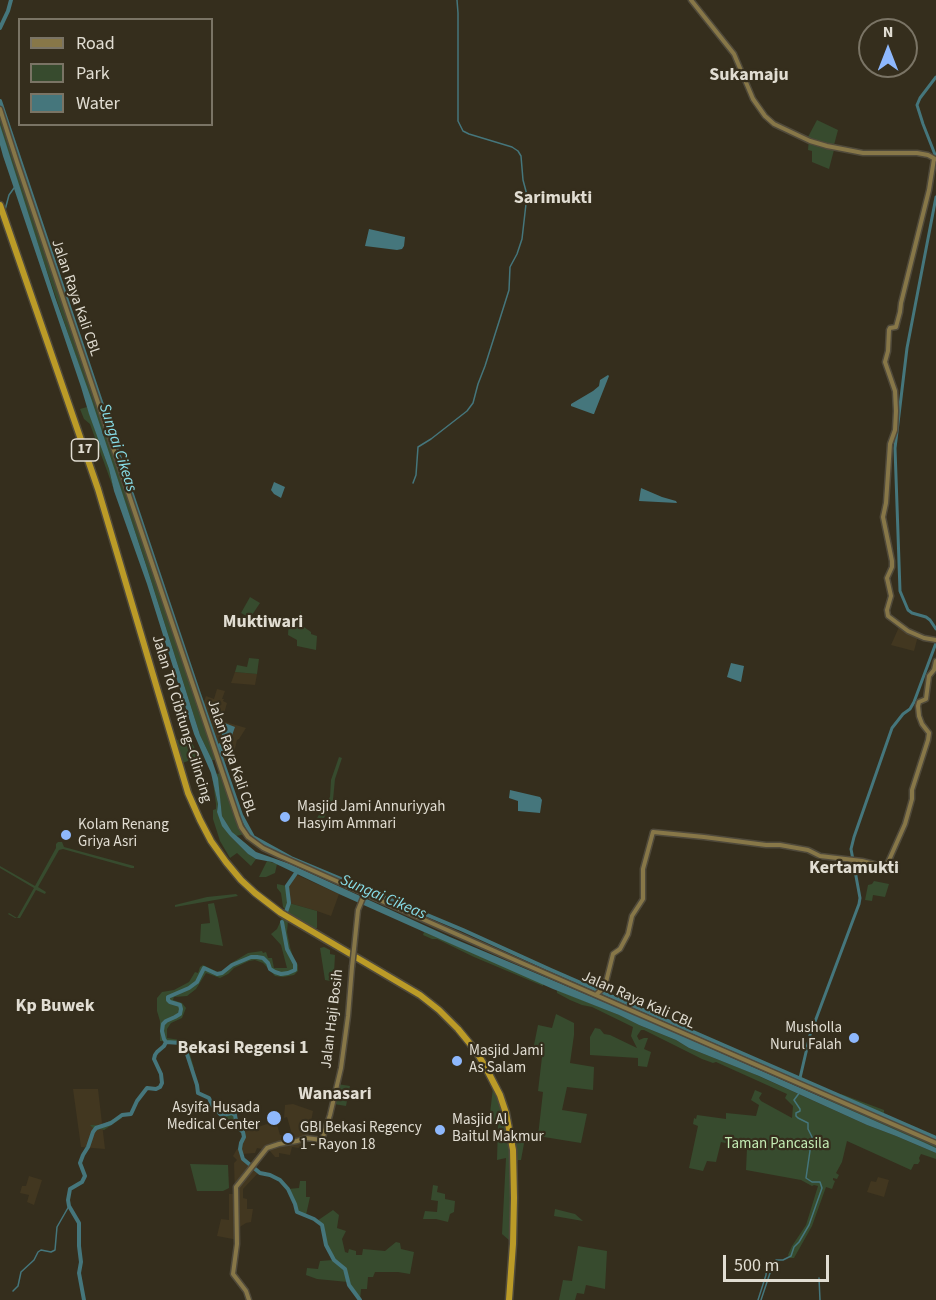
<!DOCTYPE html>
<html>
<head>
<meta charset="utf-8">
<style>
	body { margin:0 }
	#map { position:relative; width:936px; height:1300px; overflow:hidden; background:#352e1d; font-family:"Source Sans 3",sans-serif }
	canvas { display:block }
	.legend { position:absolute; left:18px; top:18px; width:195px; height:108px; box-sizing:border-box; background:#352e1d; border:2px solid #7a7465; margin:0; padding:8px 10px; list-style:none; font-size:18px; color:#e1ddd2 }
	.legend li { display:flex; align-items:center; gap:12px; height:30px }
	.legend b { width:30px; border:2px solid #7a7465 }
	.north { position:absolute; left:858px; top:18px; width:60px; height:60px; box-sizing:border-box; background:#352e1d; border:2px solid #7a7465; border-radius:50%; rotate:0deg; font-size:16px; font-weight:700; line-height:24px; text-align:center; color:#e1ddd2 }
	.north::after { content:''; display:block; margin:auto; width:21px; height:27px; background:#8eb8fd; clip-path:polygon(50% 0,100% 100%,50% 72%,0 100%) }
	.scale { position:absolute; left:723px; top:1255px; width:106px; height:27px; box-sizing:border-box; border:3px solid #e1ddd2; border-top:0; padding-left:8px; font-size:18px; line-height:21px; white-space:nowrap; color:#e1ddd2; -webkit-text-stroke:4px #352e1d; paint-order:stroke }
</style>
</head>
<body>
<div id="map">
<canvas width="936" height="1300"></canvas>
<ul class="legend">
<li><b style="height:8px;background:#877748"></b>Road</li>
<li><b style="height:16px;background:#374b2e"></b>Park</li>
<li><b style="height:16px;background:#45767c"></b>Water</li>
</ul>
<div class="north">N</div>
<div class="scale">500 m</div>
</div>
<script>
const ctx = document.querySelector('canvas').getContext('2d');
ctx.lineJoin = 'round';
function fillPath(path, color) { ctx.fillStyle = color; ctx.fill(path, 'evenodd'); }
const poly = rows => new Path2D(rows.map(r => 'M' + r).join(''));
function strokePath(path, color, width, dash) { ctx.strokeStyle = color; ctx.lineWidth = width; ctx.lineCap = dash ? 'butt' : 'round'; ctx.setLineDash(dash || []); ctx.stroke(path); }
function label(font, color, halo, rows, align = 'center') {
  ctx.font = font + ' "Source Sans 3",sans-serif'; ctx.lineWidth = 4.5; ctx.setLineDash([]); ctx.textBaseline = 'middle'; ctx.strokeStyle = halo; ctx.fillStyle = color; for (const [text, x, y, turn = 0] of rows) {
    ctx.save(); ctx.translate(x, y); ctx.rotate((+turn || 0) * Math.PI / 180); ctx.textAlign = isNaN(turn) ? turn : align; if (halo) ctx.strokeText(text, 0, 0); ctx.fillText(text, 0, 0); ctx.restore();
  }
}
const built = poly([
	[899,627,918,636,914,651,891,645],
	[235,672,257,674,255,685,231,683],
	[217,689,225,691,222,699,224,699,223,701,227,703,222,721,246,728,239,739,237,740,232,762,222,761,203,705,206,696,214,699],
	[295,874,339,894,331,916,317,911,289,903,287,886],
	[73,1089,98,1089,105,1149,81,1147],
	[293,1104,313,1111,306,1149,292,1147,290,1155,279,1153,279,1157,275,1157,270,1151,257,1148,255,1153,242,1154,243,1159,259,1172,243,1189,243,1198,247,1199,247,1209,253,1209,251,1222,246,1223,238,1228,238,1240,217,1236,221,1219,229,1220,229,1194,235,1194,234,1163,237,1160,233,1156,237,1149,240,1149,241,1143,244,1137,243,1132,276,1121,280,1135,291,1134,291,1131,287,1117,284,1118,285,1105],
	[29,1176,42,1180,34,1205,27,1202,29,1195,20,1193,22,1186,26,1186],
	[878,1177,889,1180,884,1197,867,1192,871,1181,876,1182]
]);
const green = poly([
	[0,111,218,760,212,760,200,735,143,555,27,212,0,127],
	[817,120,838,130,834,145,831,145,830,148,834,150,829,169,812,162,812,151,808,150,809,138,808,137],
	[87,407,109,469,114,490,90,424,84,419,80,409],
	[250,597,260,603,250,618,241,613],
	[300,611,304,619,304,627,311,632,311,634,317,636,316,650,297,646,297,640,288,635,289,619,300,618],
	[249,658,259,659,257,674,235,672,237,665,247,667],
	[188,734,201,762,195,764,193,759,180,764,174,742],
	[339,757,342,758,335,779,333,800,324,818,317,818,330,797,331,780],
	[225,771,240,813,250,833,236,836,232,832,222,816,217,774],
	[212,775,218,804,217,812,230,836,248,854,256,859,251,866,237,853,230,858,220,841,213,819,213,810,216,809,216,804],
	[58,842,62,842,64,847,134,866,134,868,131,868,63,849,59,850,38,887,46,892,45,894,36,890,20,918,15,918,8,914,9,913,17,918,34,888,0,868,0,866,35,886,56,848,56,844],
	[267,861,277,864,275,873,266,877,259,877],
	[874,881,889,884,885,897,873,895,872,901,865,900,868,885,872,884],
	[277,884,287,886,289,903,317,911,317,928,312,928,285,915,286,910,283,907,281,893,277,888],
	[236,894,238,896,175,907,175,905,207,897],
	[214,903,218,920,223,946,200,942,201,924,210,923,208,904],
	[282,918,288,921,287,932,290,947,293,957,298,965,298,971,294,975,283,977,275,976,263,963,255,960,249,961,234,968,228,974,220,978,206,973,196,989,187,996,174,997,173,1000,182,1003,186,1008,182,1018,171,1023,167,1029,167,1038,180,1040,187,1044,194,1068,192,1073,184,1045,181,1043,160,1041,160,1021,157,1011,157,998,162,992,174,990,189,982,195,972,198,973,200,967,203,965,218,972,223,972,233,962,248,953,262,951,263,953,266,952,268,958,272,958,274,968,287,968,281,945,271,934,277,929],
	[424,932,543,983,543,986,474,957,437,939,432,939,423,935],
	[324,947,330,950,330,954,335,955,334,973,334,976,337,977,336,982,325,980,320,948],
	[557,990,619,1015,639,1025,676,1040,689,1048,752,1073,867,1125,896,1136,936,1153,936,1159,921,1154,919,1158,920,1161,918,1164,914,1164,911,1170,847,1141,842,1162,836,1173,839,1175,837,1179,833,1178,833,1180,835,1181,832,1189,826,1187,812,1226,794,1258,790,1258,788,1255,792,1246,806,1225,818,1186,814,1185,812,1186,801,1180,746,1170,747,1148,721,1142,716,1162,707,1161,703,1171,689,1168,698,1126,693,1124,694,1118,696,1119,697,1115,726,1119,726,1113,756,1116,759,1105,751,1100,755,1090,762,1093,759,1098,761,1101,792,1118,793,1106,785,1098,787,1094,716,1062,713,1063,702,1059,644,1030,641,1030,637,1036,639,1040,644,1038,648,1038,644,1049,651,1052,647,1067,638,1066,638,1058,590,1055,590,1037,595,1028,600,1029,604,1034,610,1035,637,1048,631,1036,633,1027,592,1007,582,1005,570,1000,557,993],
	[556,1014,574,1023,574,1035,570,1063,594,1067,593,1090,567,1087,562,1110,587,1114,581,1143,538,1136,543,1092,538,1091,542,1057,532,1055,538,1025,552,1028],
	[337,1084,350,1086,346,1106,334,1104],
	[493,1087,503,1114,509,1150,511,1175,510,1241,502,1234,506,1158,497,1160,498,1124,489,1123],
	[841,1094,884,1110,884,1115,936,1138,936,1148,827,1100,830,1097,838,1099],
	[228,1104,230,1113,235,1115,236,1121,226,1122,219,1117,222,1115,212,1105],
	[123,1114,122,1118,104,1130,100,1129,96,1131,90,1125,99,1125,100,1126],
	[511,1135,525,1138,521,1160,518,1160,514,1170],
	[190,1164,228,1165,229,1188,223,1191,197,1191],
	[300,1181,306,1181,306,1197,310,1197,306,1215,297,1212,295,1204,288,1189,299,1188],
	[433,1185,438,1186,437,1192,445,1194,445,1199,455,1201,454,1212,450,1214,448,1222,436,1219,423,1219,425,1211,437,1212,438,1201,431,1200],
	[555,1209,575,1214,583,1221,554,1216],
	[333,1210,339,1215,337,1228,346,1231,342,1239,345,1252,348,1253,349,1249,356,1251,356,1255,362,1255,363,1249,385,1251,396,1242,400,1243,401,1249,414,1252,410,1274,398,1272,375,1272,373,1277,368,1277,367,1289,361,1289,360,1300,348,1282,317,1279,306,1275,307,1268,318,1269,320,1261,333,1260,326,1245,323,1235,323,1227,317,1221],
	[578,1246,607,1251,605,1289,586,1285,584,1294,577,1293,575,1300,559,1300,563,1280,572,1281]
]);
const water = poly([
	[0,125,55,297,92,401,147,568,200,735,212,760,218,778,222,816,232,832,256,852,290,864,450,937,635,1015,923,1142,936,1148,936,1153,896,1136,867,1125,759,1076,689,1048,676,1040,639,1025,619,1015,553,989,424,932,339,894,272,862,256,859,248,854,230,836,222,826,217,812,218,804,211,773,194,734,147,584,114,491,109,469,89,414,81,387,3,156,0,145],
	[369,229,405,237,404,246,402,249,397,250,365,246],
	[608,375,609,376,594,414,593,414,571,406,571,404,593,391,599,386,600,380],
	[274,482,285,487,281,498,274,494,271,490],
	[641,488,662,497,676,501,677,503,639,501],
	[731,663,744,666,741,682,727,677],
	[217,720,235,727,225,755,223,751,221,751,218,744,220,743,222,747,221,740,222,734,218,733,214,722],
	[510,790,540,797,542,800,540,813,518,811,518,801,509,798]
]);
const stream = poly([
	[5,210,9,195,14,188],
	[413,483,416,475,418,447,431,439,467,411,473,403,478,384,485,366,509,290,510,267,517,254,522,239,527,195,523,180,521,156,518,151,512,147,469,134,463,131,458,121,458,13,457,0],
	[776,1260,783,1260,791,1256,794,1247,799,1242,809,1225,822,1188,820,1182,812,1182,806,1178,812,1137,808,1129,808,1123,798,1118,796,1116,796,1113,800,1111,800,1109,794,1100,800,1092],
	[819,1278,820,1300],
	[13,1291,18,1286,21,1272,34,1260,38,1252,41,1250,51,1252,55,1250,57,1227,69,1206],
	[758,1300,766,1275,767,1264,770,1262],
	[761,1300,773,1264]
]);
const canal = poly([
	[936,77,920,98,917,105,923,124,936,157],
	[936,197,907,348,895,448,900,591,908,610,912,613,926,617,930,620,936,629],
	[800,1078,810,1035,859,904,860,898,851,849,854,837,892,728,903,714,910,709,914,702,936,643]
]);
const river = poly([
	[0,28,8,11,11,0],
	[0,101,199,694,241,815,253,837,291,858,463,930,551,970,936,1138],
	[285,915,289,903,287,886,296,873],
	[166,1042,181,1043,184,1045,197,1085,198,1093,209,1098,212,1105,220,1114,223,1115,232,1113,235,1115,237,1126,243,1132,244,1137,241,1143,240,1149,243,1159,260,1173,270,1175,280,1180,288,1189,295,1204,297,1212,314,1219,322,1225,326,1245,334,1260,345,1269,349,1285,360,1300],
	[84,1300,79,1273,81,1262,79,1246,79,1223,69,1206,68,1200,70,1189,82,1182,85,1176,80,1163,83,1155,88,1147,93,1132,96,1128,111,1123,122,1115,131,1114,137,1101,147,1088,156,1089,160,1087,162,1083,161,1074,154,1059,155,1055,157,1052,164,1046,166,1042,164,1039,162,1031,163,1024,166,1021,175,1017,180,1014,181,1009,180,1005,170,1002,168,1000,168,997,189,988,197,982,204,968,217,974,222,973,232,965,251,957,257,957,263,958,268,963,270,969,275,972,281,974,288,973,295,970,295,964,287,949,282,922]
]);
const secondary = poly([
	[691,0,734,54,753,99,765,116,774,124,810,141,827,146,863,153,917,153,928,155,935,159],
	[0,109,17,162,237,816,241,827,248,837,263,848,280,856,515,960,936,1143],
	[934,159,929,190,901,303,900,312,896,327,890,328,889,330,888,351,885,362,895,391,896,411,895,430,890,444,886,503,883,517,892,561,892,567,887,578,891,596,887,610,888,616,908,631,924,638,936,640],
	[354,949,358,910,365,893],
	[596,995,605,986,613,954,620,949,628,934,632,916,643,899,643,869,653,832,704,837,766,845,780,845,808,850,820,856,862,861,886,867,905,824,912,799,912,790,928,740,929,733,922,724,919,716,918,706,919,702,926,699,929,676,934,670,936,661],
	[249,1300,246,1291,233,1274,237,1244,236,1187,267,1148,279,1144,297,1141,306,1138,322,1140,330,1115,341,1068,348,1016,352,967]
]);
const highway = poly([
	[0,205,98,489,188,793,200,820,211,841,226,862,241,880,255,893,281,913,420,995,439,1010,458,1029,476,1051,486,1068,500,1095,506,1113,513,1150,514,1198,513,1244,509,1300]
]);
const secondaryBridge = poly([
	[352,967,354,949]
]);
const markers = [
	[285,817,6,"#8eb8fd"],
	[66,835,6,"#8eb8fd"],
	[854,1038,6,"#8eb8fd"],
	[457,1061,6,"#8eb8fd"],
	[274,1118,8,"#8eb8fd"],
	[440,1130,6,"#8eb8fd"],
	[288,1138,6,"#8eb8fd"]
];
const shields = [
	[85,450,27]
];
const shieldNames = [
	["17",85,450]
];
const streetNames = [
	["Jalan Raya Kali CBL",75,298,71],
	["Jalan Tol Cibitung–Cilincing",181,719,73],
	["Jalan Raya Kali CBL",231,758,71],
	["Jalan Raya Kali CBL",638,1001,24],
	["Jalan Haji Bosih",333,1019,-83]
];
const poiNames = [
	["Masjid Jami Annuriyyah",297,808],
	["Hasyim Ammari",297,825],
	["Kolam Renang",78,826],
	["Griya Asri",78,843],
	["Musholla",842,1029,"right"],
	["Nurul Falah",842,1046,"right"],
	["Masjid Jami",469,1052],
	["As Salam",469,1069],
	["Asyifa Husada",260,1109,"right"],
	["Medical Center",260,1126,"right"],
	["Masjid Al",452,1121],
	["Baitul Makmur",452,1138],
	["GBI Bekasi Regency",300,1129],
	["1 - Rayon 18",300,1146]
];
const parkNames = [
	["Taman Pancasila",777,1145]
];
const waterNames = [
	["Sungai Cikeas",117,448,72],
	["Sungai Cikeas",383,898,23]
];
const quarterNames = [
	["Sukamaju",749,76],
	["Sarimukti",553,199],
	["Muktiwari",263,623],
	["Kertamukti",854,869],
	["Kp Buwek",55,1007],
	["Bekasi Regensi 1",243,1049],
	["Wanasari",335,1095]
];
fillPath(built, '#423720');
fillPath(green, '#374b2e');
fillPath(water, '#45767c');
strokePath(stream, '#45767c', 1.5);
strokePath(canal, '#45767c', 3);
strokePath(river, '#45767c', 4);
strokePath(secondary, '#504a3b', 7);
strokePath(highway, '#504a3b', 9);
strokePath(secondary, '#877748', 4);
strokePath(highway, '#bb9b27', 6);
strokePath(secondaryBridge, '#504a3b', 7, []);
strokePath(secondaryBridge, '#877748', 4);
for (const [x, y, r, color] of markers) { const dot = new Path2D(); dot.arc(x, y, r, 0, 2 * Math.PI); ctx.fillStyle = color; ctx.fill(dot); strokePath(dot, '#352e1d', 2); }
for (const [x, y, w] of shields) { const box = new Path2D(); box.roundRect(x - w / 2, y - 11, w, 22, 4.5); ctx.fillStyle = '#352e1d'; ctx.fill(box); strokePath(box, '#e1ddd2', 1.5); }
label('bold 14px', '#e1ddd2', null, shieldNames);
label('15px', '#e1ddd2', '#352e1d', streetNames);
label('15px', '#e1ddd2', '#352e1d', poiNames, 'left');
label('15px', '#c3eab3', '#352e1d', parkNames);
label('italic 16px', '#87dce7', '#352e1d', waterNames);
label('bold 18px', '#e1ddd2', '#352e1d', quarterNames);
</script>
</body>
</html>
